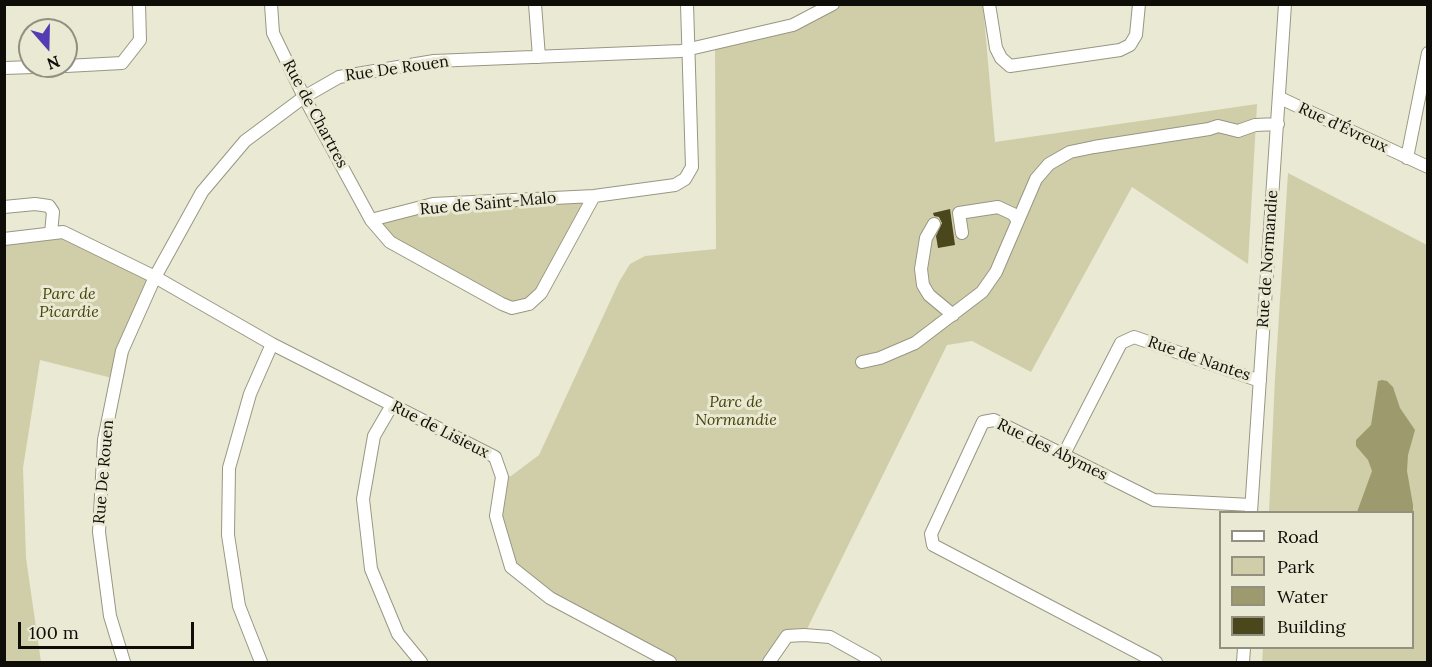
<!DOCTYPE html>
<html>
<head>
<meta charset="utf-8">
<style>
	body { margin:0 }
	#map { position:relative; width:1432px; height:667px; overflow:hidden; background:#eae9d3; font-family:Lora,serif }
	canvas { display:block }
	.frame { position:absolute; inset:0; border:6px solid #0e0d07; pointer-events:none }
	.legend { position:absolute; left:1219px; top:511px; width:195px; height:138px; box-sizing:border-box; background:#eae9d3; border:2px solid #929181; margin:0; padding:8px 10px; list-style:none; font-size:18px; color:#0e0d07 }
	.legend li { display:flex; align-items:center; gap:12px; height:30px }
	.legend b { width:30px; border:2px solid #929181 }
	.north { position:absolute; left:18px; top:18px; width:60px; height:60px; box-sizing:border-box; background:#eae9d3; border:2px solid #929181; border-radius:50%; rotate:160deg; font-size:16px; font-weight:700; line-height:24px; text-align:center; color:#0e0d07 }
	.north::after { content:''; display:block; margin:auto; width:21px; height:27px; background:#523bb3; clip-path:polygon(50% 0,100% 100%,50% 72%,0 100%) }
	.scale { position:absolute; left:18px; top:622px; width:176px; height:27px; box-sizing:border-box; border:3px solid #0e0d07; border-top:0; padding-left:8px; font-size:18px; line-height:21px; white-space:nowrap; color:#0e0d07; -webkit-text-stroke:4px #eae9d3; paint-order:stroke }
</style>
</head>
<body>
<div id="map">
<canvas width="1432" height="667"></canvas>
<div class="frame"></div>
<ul class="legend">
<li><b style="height:8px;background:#fff"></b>Road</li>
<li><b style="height:16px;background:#d0cea9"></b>Park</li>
<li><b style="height:16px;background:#9d9a6d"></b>Water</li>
<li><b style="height:16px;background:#4a471c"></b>Building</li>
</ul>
<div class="north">N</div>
<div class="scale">100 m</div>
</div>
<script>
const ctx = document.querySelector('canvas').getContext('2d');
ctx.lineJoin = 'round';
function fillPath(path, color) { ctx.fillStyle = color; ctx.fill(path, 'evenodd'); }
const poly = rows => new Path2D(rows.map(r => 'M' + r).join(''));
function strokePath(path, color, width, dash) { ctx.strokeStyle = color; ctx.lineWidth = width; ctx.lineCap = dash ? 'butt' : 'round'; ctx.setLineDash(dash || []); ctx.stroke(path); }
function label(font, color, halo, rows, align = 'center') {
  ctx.font = font + ' Lora,serif'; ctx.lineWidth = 6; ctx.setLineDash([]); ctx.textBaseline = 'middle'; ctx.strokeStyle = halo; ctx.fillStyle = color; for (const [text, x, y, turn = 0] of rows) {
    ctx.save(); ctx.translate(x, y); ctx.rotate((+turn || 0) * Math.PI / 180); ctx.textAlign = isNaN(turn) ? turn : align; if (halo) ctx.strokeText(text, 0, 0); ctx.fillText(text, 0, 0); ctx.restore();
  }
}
const green = poly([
	[833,5,983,5,995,142,1257,104,1248,264,1132,187,1031,372,972,341,947,345,804,635,787,636,769,662,670,662,550,598,511,567,496,516,502,477,511,476,539,455,619,282,630,264,645,256,716,249,715,44,793,25],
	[1288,173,1427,245,1427,662,1262,662,1263,648,1412,648,1412,512,1269,512,1275,378],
	[594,196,541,293,512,308,390,242,371,220,433,204],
	[63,232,155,277,116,379,40,360,23,468,26,558,41,662,5,662,5,239]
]);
const water = poly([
	[1382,380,1387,381,1393,387,1400,408,1415,430,1408,455,1407,471,1413,505,1413,513,1357,512,1372,471,1368,460,1356,446,1356,440,1371,425,1378,381]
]);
const building = poly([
	[950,209,955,245,938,248,936,236,942,223,939,217,934,216,933,213]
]);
const minor = poly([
	[271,4,273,33,304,97,371,220,390,242,502,304,512,308,529,304,541,293,594,196],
	[535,4,539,57],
	[989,4,996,48,1001,58,1010,66,1120,50,1130,45,1136,35,1139,4],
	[66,66,122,63,140,40,139,4],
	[4,68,62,66],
	[1280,98,1428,167],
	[1407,158,1428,53],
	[4,207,35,204,49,206,53,212,51,233],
	[371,220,433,204,594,196,675,185,685,179,692,167,687,4],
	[934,224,926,238,921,269,923,285,929,295,953,315],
	[962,233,959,213,998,207,1013,214,1018,221],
	[4,239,63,232,155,277,272,344,495,457,502,477,496,516,511,567,550,598,670,662],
	[862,362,880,358,915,343,982,292,996,272,1036,179,1049,164,1070,152,1094,147,1209,129,1218,126,1238,131,1255,125,1278,124],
	[392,405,374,436,363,499,371,569,398,634,421,662],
	[1064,454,1121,343,1134,337,1260,381],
	[1251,512,1285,4],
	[124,662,110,616,99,532,104,440,122,351,155,277,202,192,245,141,304,97,339,77,434,61,681,51,793,25,833,4],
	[261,662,239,606,228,535,229,468,250,394,272,344],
	[769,662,787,636,804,635,830,637,875,662],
	[1156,662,933,545,931,534,983,422,994,420,1154,500,1251,505],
	[1243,662,1244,648]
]);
const streetNames = [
	["Rue De Rouen",397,69,-8],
	["Rue de Chartres",315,114,62],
	["Rue d'Évreux",1343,128,25],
	["Rue de Saint-Malo",488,204,-5],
	["Rue de Normandie",1268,259,-86],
	["Rue de Nantes",1199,359,19],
	["Rue de Lisieux",440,430,27],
	["Rue des Abymes",1052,450,26],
	["Rue De Rouen",104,472,-85]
];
const parkNames = [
	["Parc de",69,294],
	["Picardie",69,312],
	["Parc de",736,402],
	["Normandie",736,420]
];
fillPath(green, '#d0cea9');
fillPath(water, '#9d9a6d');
fillPath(building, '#4a471c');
strokePath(minor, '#989783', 14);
strokePath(minor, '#fff', 12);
label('16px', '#0e0d07', '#eae9d3', streetNames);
label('italic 16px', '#474309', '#eae9d3', parkNames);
</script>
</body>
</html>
